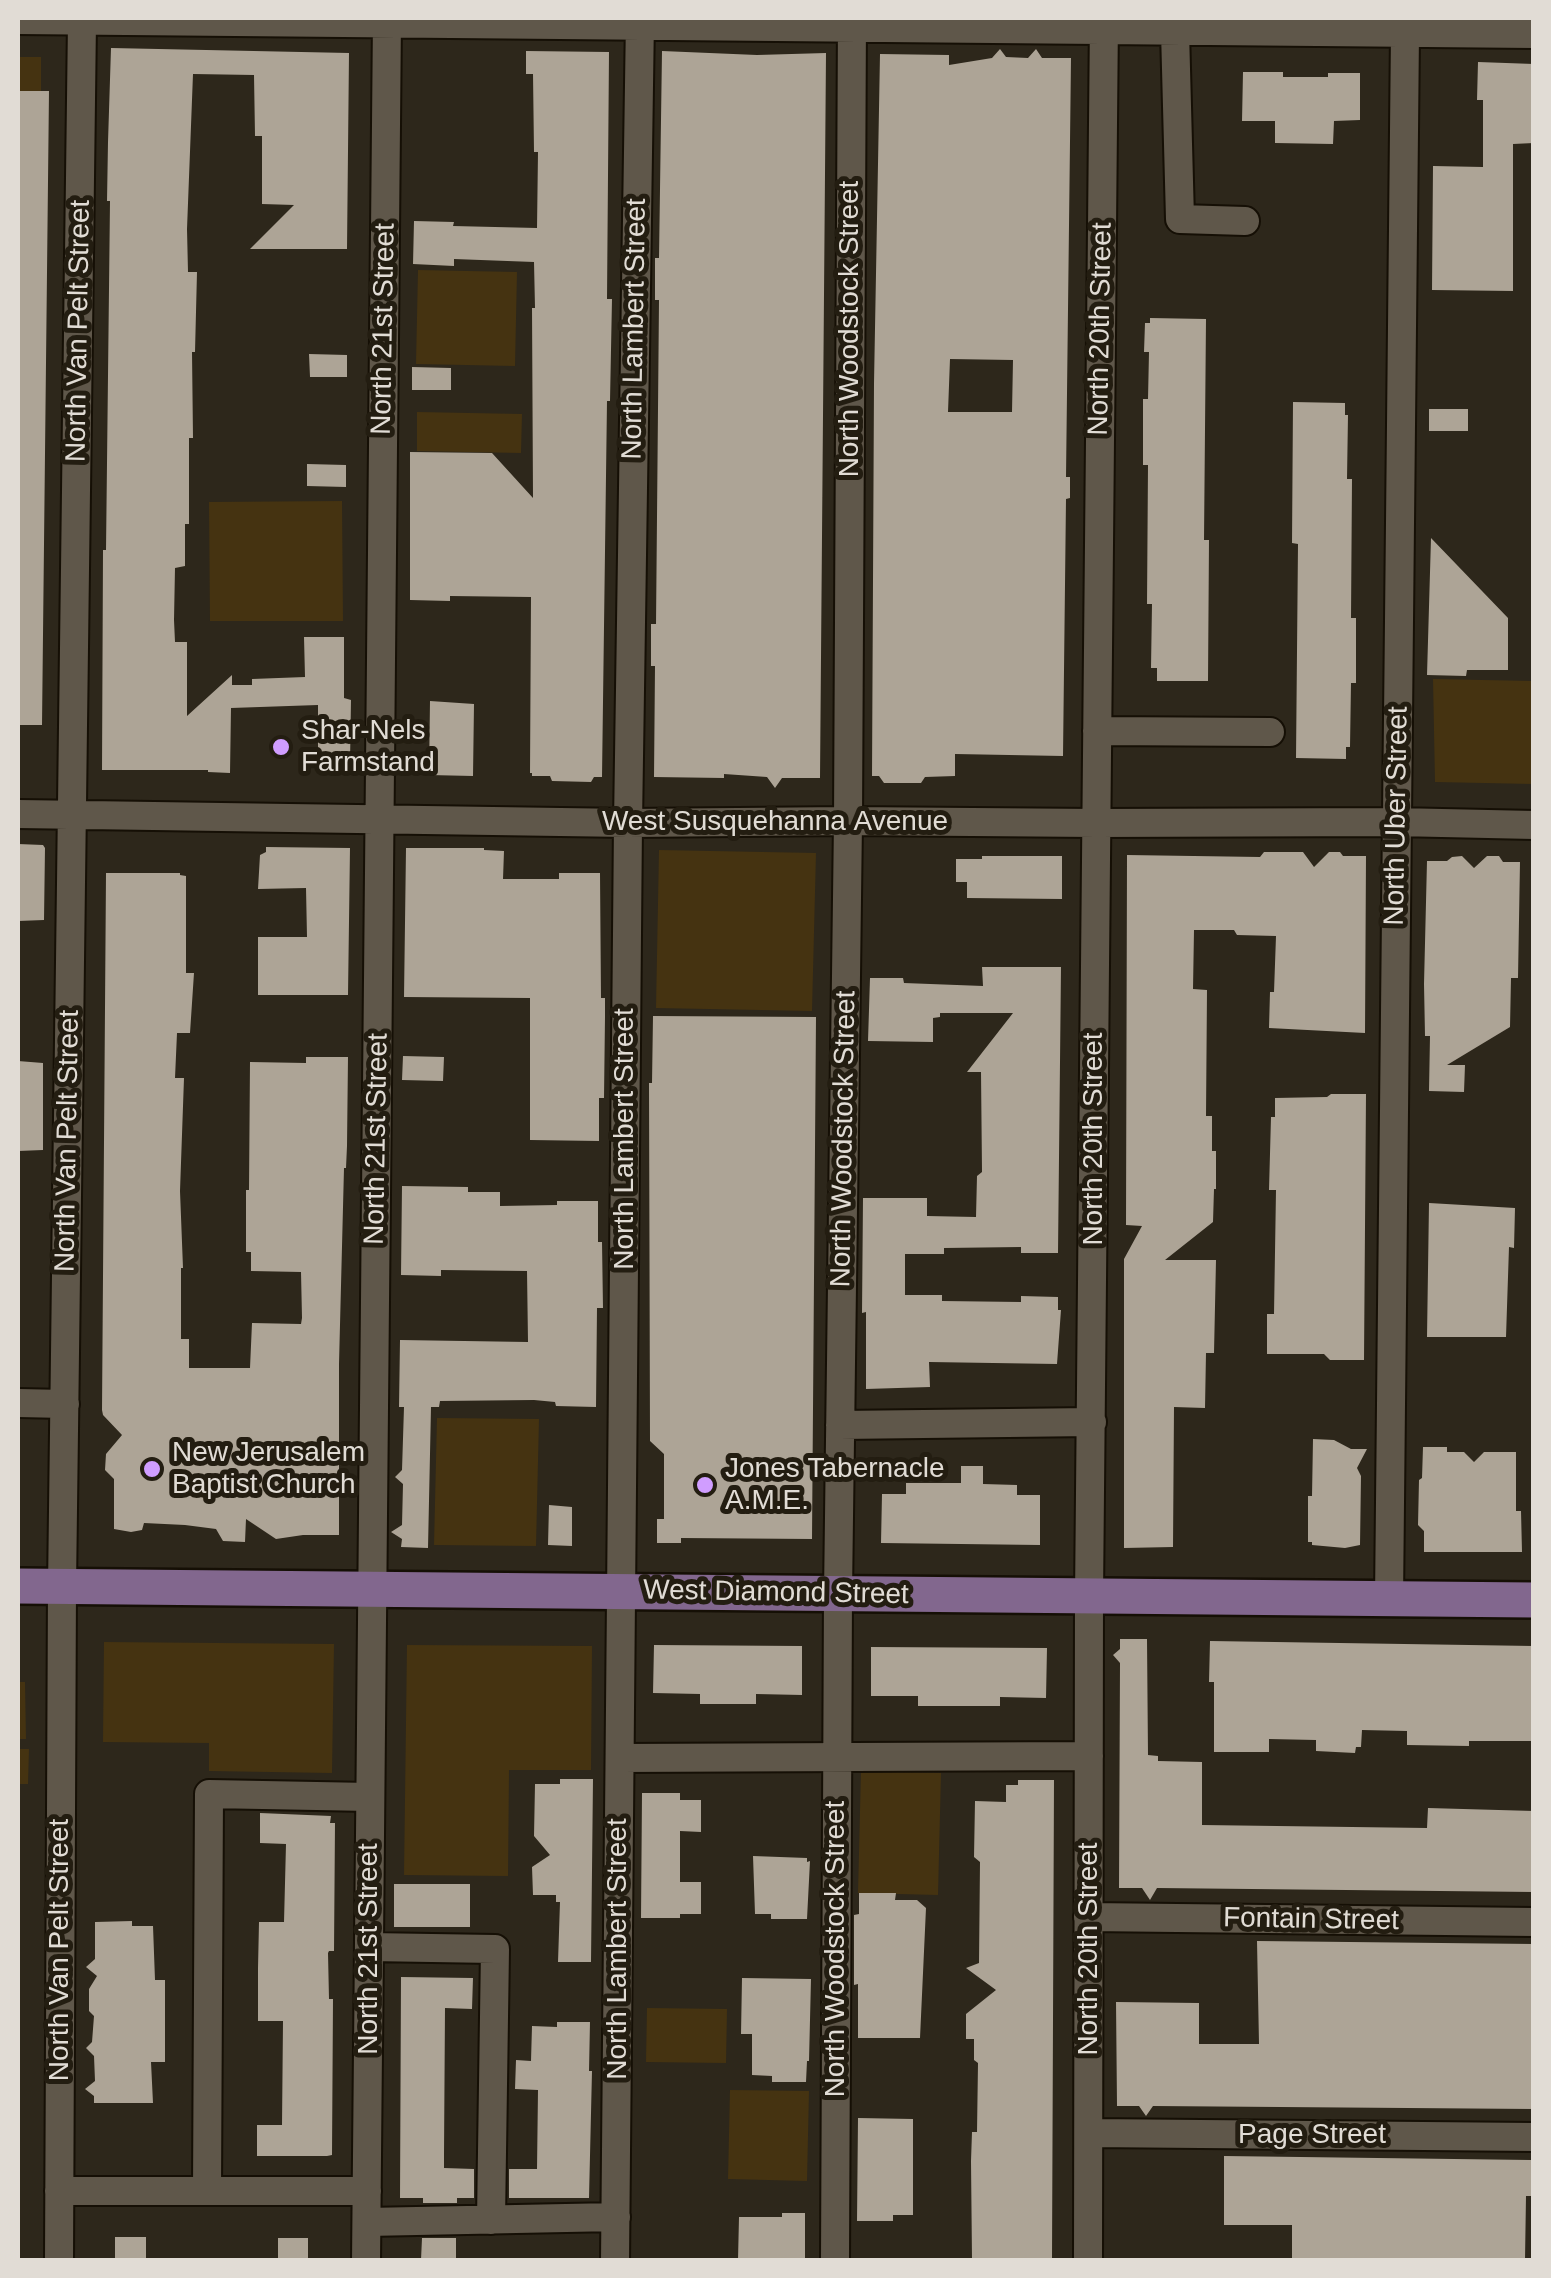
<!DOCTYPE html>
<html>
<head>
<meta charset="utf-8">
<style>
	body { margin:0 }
	#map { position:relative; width:1551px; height:2278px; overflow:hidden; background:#2d271b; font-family:Helvetica,sans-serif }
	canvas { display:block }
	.frame { position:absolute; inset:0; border:20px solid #e1dcd5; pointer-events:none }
</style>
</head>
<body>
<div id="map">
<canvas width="1551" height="2278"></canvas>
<div class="frame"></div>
</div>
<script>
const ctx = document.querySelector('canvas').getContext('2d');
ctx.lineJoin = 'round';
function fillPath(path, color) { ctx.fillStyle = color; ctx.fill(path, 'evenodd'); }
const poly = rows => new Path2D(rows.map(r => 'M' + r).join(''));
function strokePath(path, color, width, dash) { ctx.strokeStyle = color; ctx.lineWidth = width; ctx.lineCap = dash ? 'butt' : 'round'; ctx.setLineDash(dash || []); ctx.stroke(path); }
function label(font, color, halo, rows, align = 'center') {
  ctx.font = font + ' Helvetica,sans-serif'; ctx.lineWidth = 10; ctx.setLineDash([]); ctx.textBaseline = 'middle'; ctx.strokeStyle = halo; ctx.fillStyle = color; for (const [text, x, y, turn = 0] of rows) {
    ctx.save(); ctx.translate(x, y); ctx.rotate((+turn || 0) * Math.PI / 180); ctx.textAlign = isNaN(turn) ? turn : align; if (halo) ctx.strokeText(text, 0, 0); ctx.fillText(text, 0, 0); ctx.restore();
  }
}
const green = poly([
	[18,57,41,57,41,92,18,92],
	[418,270,517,272,515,366,416,364],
	[417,412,522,414,521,453,417,451],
	[342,501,343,621,210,621,209,502],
	[1433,679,1533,681,1533,784,1435,782],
	[659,850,816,853,812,1011,656,1008],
	[437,1418,539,1419,536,1546,434,1545],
	[104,1642,334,1644,332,1773,209,1771,209,1743,103,1742],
	[407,1645,592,1646,591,1770,509,1770,508,1876,404,1875],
	[18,1682,25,1682,26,1739,18,1739],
	[18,1749,29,1749,28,1784,18,1784],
	[861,1771,941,1773,938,1895,858,1893],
	[647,2008,727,2009,726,2063,646,2062],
	[730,2090,809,2091,807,2181,728,2179]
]);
const building = poly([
	[111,48,349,53,347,249,250,249,294,205,262,204,262,136,255,136,254,75,193,74,187,229,188,272,197,272,195,352,192,352,193,438,189,438,189,524,185,524,185,566,175,568,174,620,175,642,187,642,187,716,232,675,232,685,252,685,252,679,305,677,304,637,344,637,344,698,351,700,350,763,344,763,344,774,318,773,318,705,231,708,230,773,208,772,208,770,102,770,103,550,106,550,110,201,107,201,108,142],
	[1000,49,1006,57,1028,58,1036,49,1042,58,1071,58,1066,477,1070,477,1070,498,1066,499,1063,756,955,754,955,776,925,777,921,783,884,783,879,776,872,776,874,383,880,54,949,55,949,65,992,58],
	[950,359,1013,360,1012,412,948,412],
	[526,51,609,52,607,299,612,299,610,401,607,401,602,777,594,777,591,782,552,781,550,776,532,776,532,773,530,773,531,597,450,596,450,601,410,600,410,452,492,453,533,498,532,308,535,308,534,262,454,259,454,266,413,264,414,221,454,222,453,226,537,228,538,152,534,152,533,74,526,74],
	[662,51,757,55,826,53,820,778,782,778,775,788,767,777,724,774,724,778,654,777,655,666,651,666,651,624,656,624,659,300,655,300,655,258,659,258],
	[1478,62,1534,64,1534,143,1513,144,1513,291,1432,290,1433,166,1483,167,1483,100,1477,100],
	[1243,72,1283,72,1283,77,1328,77,1328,73,1360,73,1360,120,1334,121,1333,144,1275,143,1275,121,1242,121],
	[18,91,49,91,42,725,18,725],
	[1150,318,1206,319,1204,540,1209,540,1208,681,1157,681,1157,668,1151,668,1152,604,1147,604,1148,465,1143,465,1143,399,1148,399,1149,352,1144,352,1145,323,1150,323],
	[309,354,347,355,347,377,310,377],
	[412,367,451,368,451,390,412,390],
	[1293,402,1345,403,1345,415,1348,415,1347,479,1352,479,1351,618,1356,618,1356,683,1351,683,1350,747,1346,747,1346,759,1296,758,1298,544,1292,543],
	[1429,409,1468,409,1468,431,1429,431],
	[307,464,346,465,346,487,307,486],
	[1431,538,1508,618,1508,670,1467,670,1466,676,1427,675],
	[430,701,474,704,473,776,429,775],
	[18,844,43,845,45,848,44,920,18,921],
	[266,847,350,848,348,995,258,995,258,937,307,937,306,888,258,889,260,855,266,852],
	[406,848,484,848,484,850,504,851,503,879,559,879,559,873,600,873,601,998,605,998,605,1017,604,1098,599,1098,599,1141,530,1140,530,998,404,997],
	[1264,852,1303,852,1314,867,1329,852,1340,852,1343,856,1366,856,1365,1033,1269,1028,1270,992,1274,992,1276,936,1237,935,1234,930,1194,930,1193,989,1207,990,1206,1116,1212,1116,1212,1151,1216,1151,1216,1189,1214,1189,1213,1222,1165,1260,1216,1260,1214,1353,1206,1353,1205,1408,1174,1407,1173,1547,1124,1548,1124,1259,1142,1226,1126,1225,1127,855,1260,857],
	[982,856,1062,856,1062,899,967,898,967,882,956,882,956,859,982,859],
	[1462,856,1474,868,1487,856,1499,856,1503,862,1520,862,1518,978,1511,978,1510,1027,1447,1065,1465,1065,1464,1092,1429,1091,1430,1036,1425,1036,1424,984,1427,861,1447,861,1452,857],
	[106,873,180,873,180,875,186,876,186,973,194,973,190,1033,177,1033,175,1078,184,1078,180,1191,183,1268,181,1268,181,1339,189,1339,189,1368,250,1368,252,1323,301,1324,302,1318,301,1272,251,1271,251,1252,246,1252,246,1190,249,1190,250,1062,306,1063,306,1057,348,1057,347,1146,346,1168,344,1168,339,1364,339,1535,303,1535,276,1539,246,1519,245,1542,223,1541,216,1529,185,1525,144,1523,142,1530,131,1532,114,1529,114,1479,105,1470,106,1454,122,1435,103,1415,102,1410],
	[982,967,1061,967,1058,1253,1021,1253,1021,1247,944,1248,944,1254,905,1254,905,1295,942,1295,942,1301,1021,1302,1021,1296,1058,1297,1058,1310,1061,1310,1057,1364,929,1362,930,1387,866,1389,866,1312,862,1313,863,1198,927,1198,927,1216,976,1217,977,1176,982,1172,981,1072,967,1072,1013,1013,940,1013,940,1017,933,1018,933,1042,868,1041,870,978,903,978,904,983,983,986],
	[653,1016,816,1017,812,1539,681,1538,681,1543,657,1543,657,1519,664,1519,664,1454,650,1441,649,1083,652,1083],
	[403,1056,444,1057,443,1081,402,1080],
	[18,1061,43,1063,43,1150,18,1151],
	[1331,1094,1366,1094,1364,1360,1330,1360,1324,1354,1267,1354,1267,1314,1274,1314,1276,1190,1269,1190,1271,1117,1275,1117,1275,1098,1327,1097],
	[402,1186,468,1187,468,1192,500,1192,500,1206,557,1205,557,1201,598,1201,598,1242,602,1242,603,1308,597,1308,596,1407,556,1406,555,1402,534,1400,440,1401,439,1407,431,1407,428,1548,401,1547,402,1539,391,1532,402,1525,403,1484,395,1477,402,1470,404,1407,399,1407,400,1340,528,1342,527,1271,441,1270,441,1276,401,1275],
	[1429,1203,1515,1208,1514,1248,1509,1247,1506,1337,1427,1337],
	[1313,1439,1334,1440,1351,1449,1367,1449,1357,1468,1361,1476,1360,1545,1345,1548,1312,1545,1312,1542,1308,1542,1308,1496,1312,1496],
	[1423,1447,1447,1447,1447,1452,1464,1452,1474,1462,1484,1452,1516,1452,1516,1511,1521,1511,1522,1552,1424,1552,1424,1531,1418,1525,1419,1480,1422,1478],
	[961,1466,983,1466,983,1484,1017,1485,1017,1495,1040,1495,1040,1545,881,1543,882,1494,906,1494,906,1483,961,1483],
	[549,1505,572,1507,572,1546,548,1545],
	[1120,1639,1147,1639,1148,1755,1158,1756,1158,1761,1202,1762,1202,1825,1427,1828,1428,1808,1534,1811,1534,1892,1157,1888,1150,1900,1142,1888,1119,1888,1120,1663,1113,1655,1120,1649],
	[1210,1641,1534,1646,1534,1741,1469,1741,1469,1746,1407,1745,1407,1731,1362,1730,1361,1747,1356,1747,1355,1753,1316,1751,1316,1740,1269,1739,1269,1752,1214,1752,1214,1682,1209,1682],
	[654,1645,802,1646,802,1695,756,1694,756,1704,700,1704,700,1694,653,1693],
	[871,1647,1047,1648,1046,1698,1000,1697,1000,1706,918,1706,918,1696,871,1696],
	[560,1779,593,1779,591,1962,558,1962,560,1902,556,1902,556,1895,533,1895,532,1867,550,1855,534,1836,535,1784,560,1784],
	[1018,1780,1054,1780,1052,2260,972,2260,971,2161,972,2132,977,2132,978,2063,974,2060,974,2039,966,2039,966,2014,996,1990,966,1968,979,1963,980,1862,974,1857,975,1801,1006,1802,1006,1785,1018,1785],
	[642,1793,680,1793,680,1800,701,1800,701,1832,680,1831,680,1882,701,1882,701,1914,680,1914,680,1918,641,1918],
	[260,1813,331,1816,330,1823,335,1823,334,1951,329,1951,328,1953,329,1999,333,1999,332,2155,327,2156,257,2156,257,2125,282,2125,283,2021,258,2021,258,1968,259,1922,284,1922,286,1844,260,1843],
	[753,1856,807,1858,807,1862,810,1861,807,1919,771,1919,771,1914,755,1914],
	[394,1884,470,1884,470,1927,394,1927],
	[859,1893,896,1893,895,1900,917,1900,926,1908,920,2038,858,2038,858,1984,854,1985,854,1915,859,1914],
	[132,1921,132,1926,153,1926,155,1980,165,1980,165,2062,151,2062,153,2103,94,2103,94,2096,85,2089,95,2081,94,2056,86,2048,92,2042,94,2016,89,2011,89,1989,97,1976,86,1967,95,1959,95,1922],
	[1257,1941,1534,1944,1534,2109,1153,2106,1146,2116,1139,2106,1117,2106,1116,2002,1199,2003,1199,2044,1259,2044],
	[401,1977,473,1978,472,2009,445,2008,444,2154,444,2168,474,2169,474,2198,457,2198,457,2203,423,2203,423,2198,400,2198],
	[742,1978,811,1979,809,2061,807,2061,806,2082,772,2082,772,2076,752,2075,752,2034,741,2034],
	[557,2022,590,2022,589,2071,592,2071,589,2198,509,2198,509,2169,537,2169,538,2090,515,2089,516,2060,531,2061,532,2026,557,2027],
	[858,2118,913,2119,913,2215,893,2215,893,2221,857,2221],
	[1224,2156,1531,2160,1531,2196,1526,2196,1525,2260,1292,2260,1292,2225,1224,2225],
	[782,2213,805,2213,805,2260,738,2260,739,2217,782,2217],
	[115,2237,146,2237,146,2260,115,2260],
	[278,2238,308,2238,308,2260,278,2260],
	[422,2238,456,2238,456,2260,421,2260]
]);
const minor = poly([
	[18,20,1534,34],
	[1175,31,1180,219,1245,221],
	[1097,731,1270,732],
	[18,814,628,823,848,821,1096,823,1396,822,1534,825],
	[18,1403,65,1404],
	[840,1425,1092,1422],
	[1389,1599,1405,33],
	[620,1758,1089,1756],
	[1088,1917,1534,1922],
	[369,1947,495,1949,491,2220],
	[1090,2133,1534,2137],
	[59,2191,367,2191],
	[207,2191,209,1794,370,1797],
	[367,2222,616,2217],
	[59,2260,62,1587,82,21],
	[366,2260,387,18],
	[615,2260,628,823,640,18],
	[835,2260,838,1594,848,821,852,18],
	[1088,2260,1089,1596,1104,18]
]);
const major = poly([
	[18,1586,1534,1600]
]);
const markers = [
	[281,747,10,"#d09dff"],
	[152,1469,10,"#d09dff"],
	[705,1485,10,"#d09dff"]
];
const streetNames = [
	["North 21st Street",384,329,-89],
	["North Lambert Street",635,329,-89],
	["North Woodstock Street",850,329,-90],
	["North 20th Street",1101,329,-89],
	["North Van Pelt Street",79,331,-89],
	["North Uber Street",1397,816,-89],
	["West Susquehanna Avenue",775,822],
	["North 21st Street",377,1139,-89],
	["North Lambert Street",625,1139,-90],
	["North Woodstock Street",844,1139,-89],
	["North 20th Street",1094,1139,-90],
	["North Van Pelt Street",68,1141,-89],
	["West Diamond Street",776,1593,1],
	["Fontain Street",1311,1920,1],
	["North 21st Street",369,1949,-90],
	["North Lambert Street",618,1949,-90],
	["North Woodstock Street",836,1949,-90],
	["North 20th Street",1089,1949,-90],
	["North Van Pelt Street",60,1950,-90],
	["Page Street",1312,2135]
];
const poiNames = [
	["Shar-Nels",301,731],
	["Farmstand",301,763],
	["New Jerusalem",172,1453],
	["Baptist Church",172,1485],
	["Jones Tabernacle",725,1469],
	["A.M.E.",725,1501]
];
fillPath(green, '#453311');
fillPath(building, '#ada496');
strokePath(minor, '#150f05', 32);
strokePath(major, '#150f05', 40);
strokePath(minor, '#5f574a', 28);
strokePath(major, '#82678e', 35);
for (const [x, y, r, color] of markers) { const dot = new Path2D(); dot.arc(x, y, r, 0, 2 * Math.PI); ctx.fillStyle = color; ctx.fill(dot); strokePath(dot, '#231d11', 4); }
label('28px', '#e1dcd5', '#231d11', streetNames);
label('28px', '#e1dcd5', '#231d11', poiNames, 'left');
</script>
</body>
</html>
